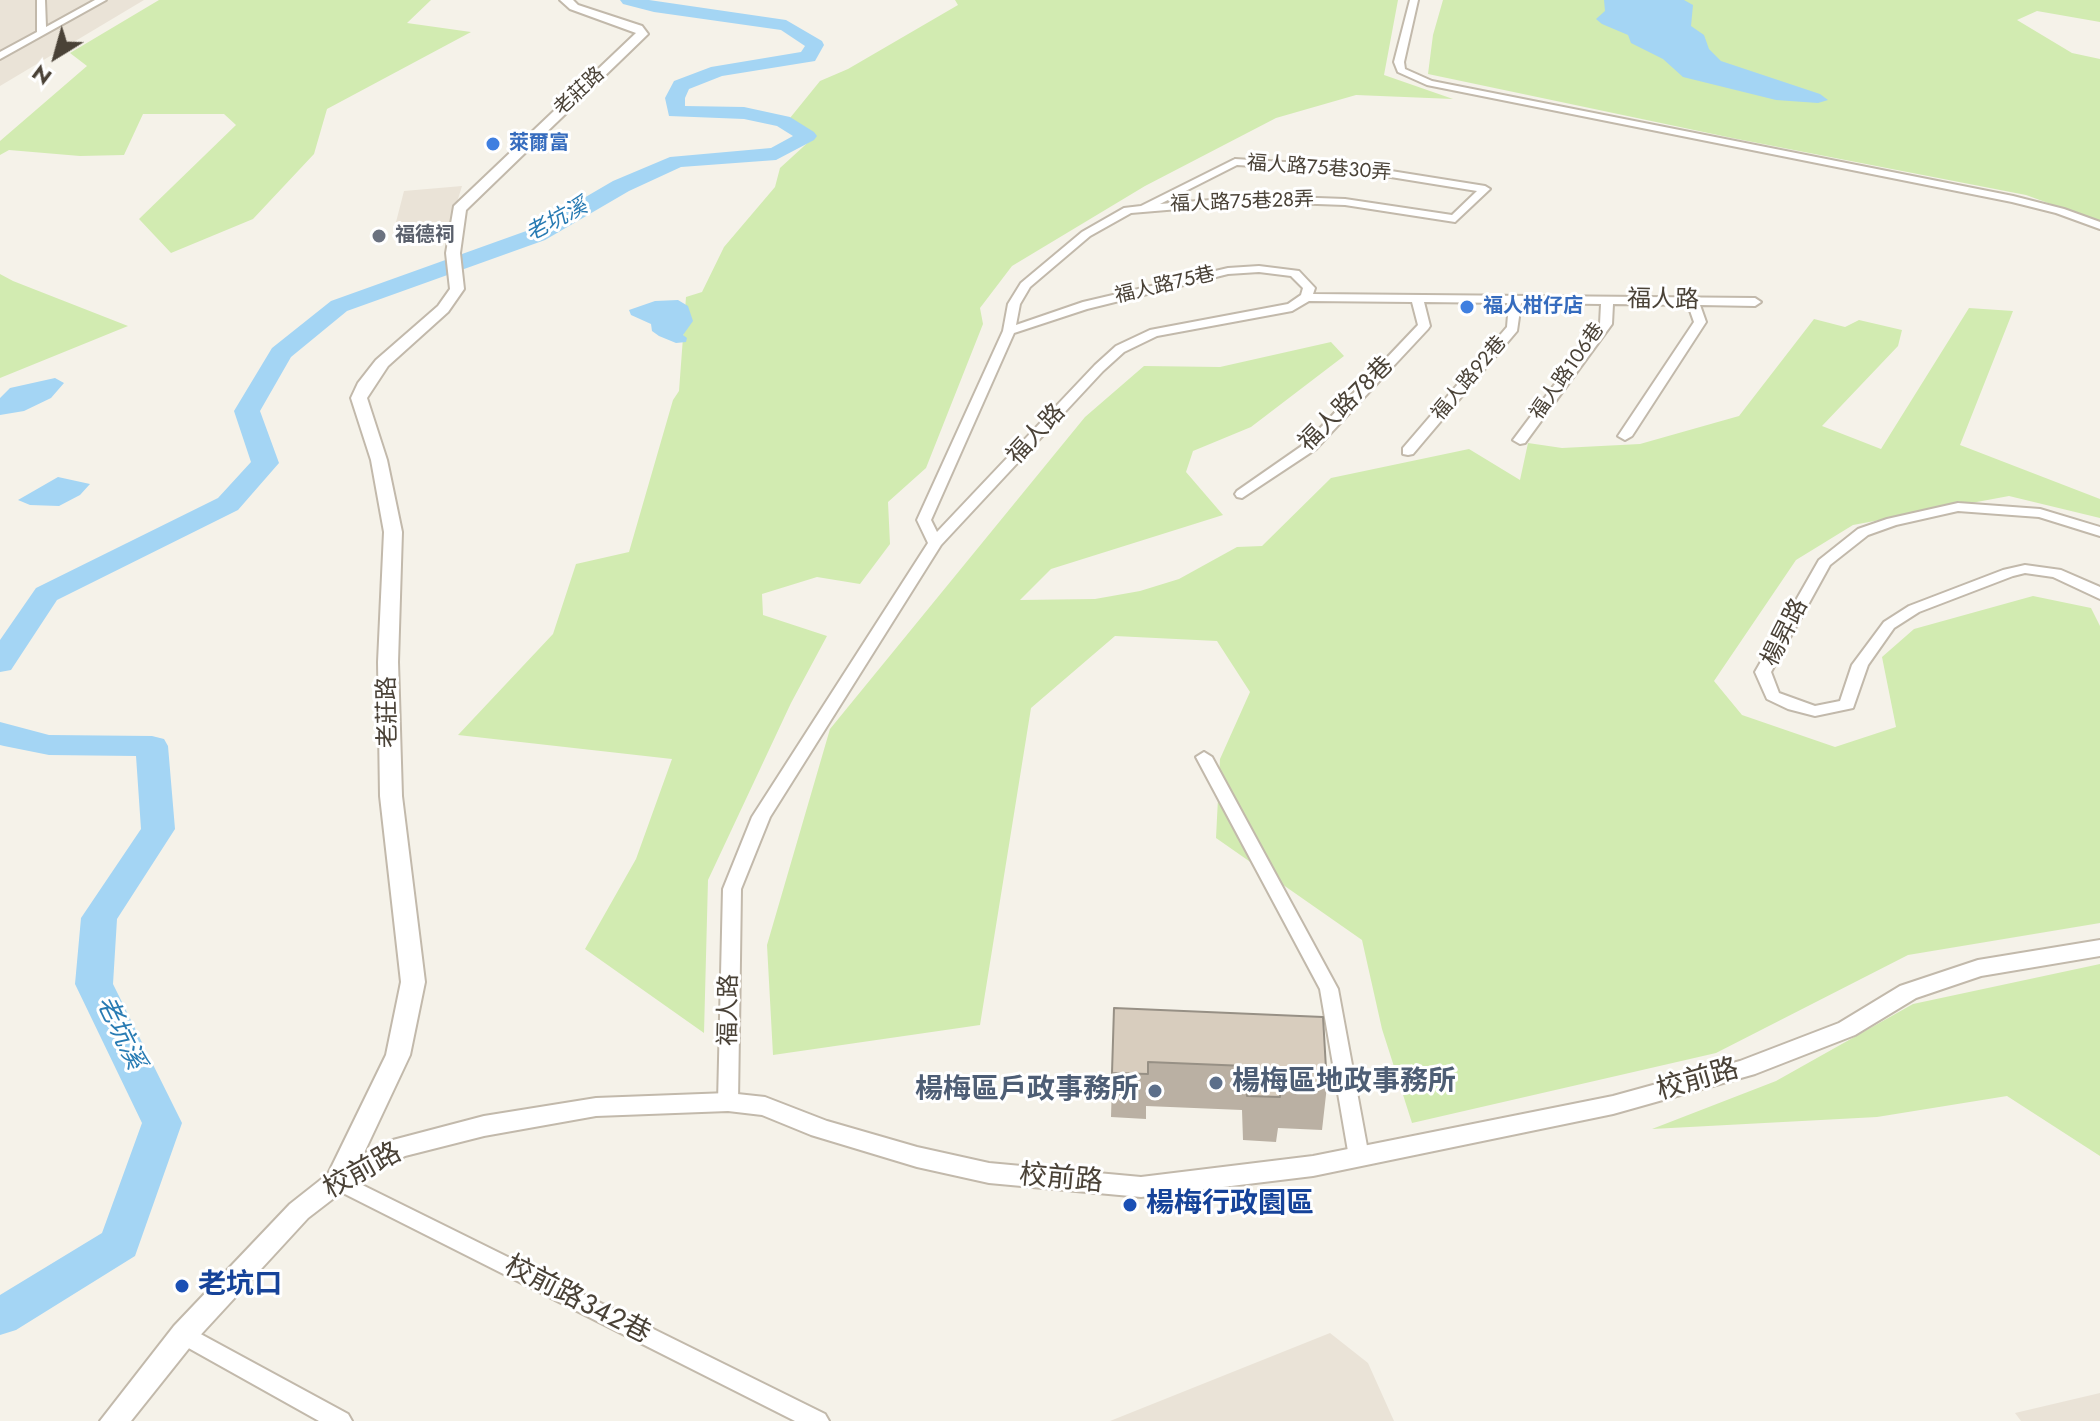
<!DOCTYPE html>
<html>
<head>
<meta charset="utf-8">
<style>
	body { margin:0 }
	#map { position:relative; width:2100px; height:1421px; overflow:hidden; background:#f5f2e9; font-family:Jost,sans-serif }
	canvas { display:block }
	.north { position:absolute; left:16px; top:16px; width:80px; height:80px; -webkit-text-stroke:6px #fff; paint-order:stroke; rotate:217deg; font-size:22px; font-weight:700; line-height:32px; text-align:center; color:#4a4237 }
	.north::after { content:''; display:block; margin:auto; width:28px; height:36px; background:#4a4237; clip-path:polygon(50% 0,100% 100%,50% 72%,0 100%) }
</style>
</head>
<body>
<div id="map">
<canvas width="2100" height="1421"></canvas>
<div class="north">N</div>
</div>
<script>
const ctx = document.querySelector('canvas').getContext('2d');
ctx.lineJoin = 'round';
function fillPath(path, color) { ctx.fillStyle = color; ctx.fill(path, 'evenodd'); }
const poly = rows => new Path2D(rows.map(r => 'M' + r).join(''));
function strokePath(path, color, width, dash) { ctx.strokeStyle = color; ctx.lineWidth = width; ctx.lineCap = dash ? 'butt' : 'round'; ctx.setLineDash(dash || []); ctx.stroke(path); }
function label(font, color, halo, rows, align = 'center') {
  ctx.font = font + ' Jost,"Noto Sans TC",sans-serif'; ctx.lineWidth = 6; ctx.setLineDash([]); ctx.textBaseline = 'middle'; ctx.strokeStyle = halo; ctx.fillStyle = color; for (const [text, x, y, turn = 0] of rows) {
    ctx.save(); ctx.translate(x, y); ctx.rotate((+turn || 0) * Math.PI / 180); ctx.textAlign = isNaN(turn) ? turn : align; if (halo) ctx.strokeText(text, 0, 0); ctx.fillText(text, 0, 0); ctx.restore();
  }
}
const residential = poly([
	[0,0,144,0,0,86],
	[462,186,447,235,396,240,395,226,404,191],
	[1330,1333,1368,1363,1394,1421,1110,1421],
	[2100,1393,2100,1421,2021,1421,2015,1413]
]);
const green = poly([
	[159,0,431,0,407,23,471,32,327,109,314,154,253,219,171,253,139,219,236,125,224,114,143,114,124,155,80,156,9,150,0,155,0,141,87,66,70,53],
	[955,0,1398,0,1384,75,1453,99,1356,95,1276,118,1145,186,1012,266,980,308,983,324,926,468,888,502,890,544,860,584,817,577,762,594,763,615,827,636,791,703,708,880,704,1033,585,949,636,859,672,759,458,735,553,634,576,564,629,552,673,400,679,391,686,297,702,292,724,247,775,187,780,168,815,136,790,118,820,81,848,69,958,5],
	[1443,0,2100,0,2100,22,2037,11,2017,20,2072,53,2100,59,2100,222,2026,195,1732,138,1428,74,1433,35],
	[0,274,13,281,128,326,0,378],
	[1969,308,2013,311,1960,445,2100,499,2100,518,2009,496,1853,525,1796,560,1714,681,1742,715,1835,747,1896,727,1882,657,1914,629,2033,596,2091,608,2100,626,2100,923,1908,955,1716,1053,1412,1123,1382,1029,1362,940,1216,838,1220,759,1250,692,1217,641,1115,636,1031,708,980,1025,773,1055,767,945,830,729,1085,417,1144,366,1220,367,1331,342,1344,356,1251,427,1193,451,1186,472,1223,515,1051,569,1020,600,1095,599,1140,591,1179,579,1237,547,1262,546,1331,478,1469,449,1520,480,1528,443,1562,448,1640,444,1739,416,1814,319,1845,327,1859,320,1902,330,1898,346,1822,426,1881,449],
	[2100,964,2100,1156,2007,1096,1877,1117,1652,1129,1776,1081,1913,1004]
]);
const water = poly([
	[1604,0,1684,0,1693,5,1691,26,1704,35,1709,49,1721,61,1820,94,1828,100,1818,103,1776,100,1683,77,1663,59,1631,43,1628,35,1602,24,1596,19,1605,11],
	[678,300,688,306,693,321,683,335,687,338,686,342,676,343,659,336,652,331,651,324,631,315,629,310,655,301],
	[55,378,64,383,51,398,24,411,0,415,0,398,10,388],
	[58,477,90,484,80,495,59,506,30,505,18,500]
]);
const river = poly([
	[620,0,649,0,786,20,822,41,824,45,815,61,722,76,689,89,685,98,685,106,744,107,790,117,814,132,817,136,814,140,776,160,681,167,629,191,545,240,347,311,291,357,260,411,279,463,238,510,57,600,11,670,0,672,0,640,36,588,218,498,251,462,234,411,272,348,331,301,529,230,613,181,670,157,771,148,793,136,777,126,744,119,669,116,665,98,674,81,711,67,801,52,805,46,781,30,654,12,623,4,620,0],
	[0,722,49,735,152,736,164,739,168,746,175,829,117,919,113,984,182,1123,135,1256,16,1330,0,1335,0,1295,102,1233,142,1123,75,984,81,918,141,829,136,756,49,755,4,746,0,745,0,722]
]);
const minor = poly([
	[37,0,45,0,46,27,95,0,106,0,0,59,0,52,37,32,37,0],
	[1410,0,1418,0,1404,62,1405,69,1432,81,2013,196,2064,209,2100,222,2100,229,2056,213,2012,202,1427,85,1398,72,1394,62,1410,0],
	[1235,159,1366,167,1485,186,1490,189,1455,222,1345,205,1262,202,1131,213,1090,236,1030,287,1020,304,1016,325,1083,302,1228,268,1259,266,1299,271,1315,288,1313,294,1755,298,1761,302,1755,306,1700,305,1706,322,1632,436,1625,440,1618,436,1694,322,1688,305,1613,304,1612,324,1525,443,1520,444,1513,440,1600,324,1601,304,1521,303,1517,331,1413,454,1408,455,1403,454,1403,448,1507,327,1509,303,1424,302,1430,326,1428,329,1316,449,1242,498,1237,497,1235,494,1237,491,1306,443,1418,325,1412,302,1309,301,1292,311,1157,336,1124,352,1103,371,941,545,770,817,741,889,738,1102,735,1107,728,1109,721,1107,718,1102,723,889,752,817,928,543,917,520,1003,331,1008,304,1021,283,1082,232,1124,208,1141,206,1235,159],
	[1237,165,1366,173,1477,191,1452,215,1345,199,1262,196,1160,204,1237,165],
	[1259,272,1291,276,1303,288,1301,295,1288,304,1150,330,1116,346,1095,365,937,532,931,520,1014,333,1087,309,1228,274,1259,272],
	[1958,503,2040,509,2100,527,2100,536,2039,517,1958,511,1896,525,1868,535,1830,565,1771,672,1779,693,1815,706,1840,701,1852,665,1884,622,1909,606,2003,570,2025,565,2061,570,2100,587,2100,599,2053,577,2025,573,2013,576,1919,612,1894,628,1868,665,1853,708,1815,716,1788,709,1767,699,1755,672,1819,560,1858,529,1887,519,1958,503],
	[1204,752,1212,757,1338,989,1369,1157,1366,1163,1359,1165,1352,1163,1349,1157,1320,989,1196,757,1204,752],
	[338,1173,825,1414,829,1421,795,1421,331,1187,328,1181,331,1175,338,1173],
	[184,1325,348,1414,352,1421,319,1421,176,1341,173,1334,176,1327,184,1325]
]);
const tertiary = poly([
	[560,0,573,0,578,5,642,26,648,34,466,210,460,253,464,289,448,312,388,366,367,398,387,460,402,532,398,662,402,796,425,982,410,1055,363,1155,389,1141,484,1116,596,1098,728,1093,765,1097,827,1121,917,1147,989,1163,1141,1177,1313,1156,1613,1096,1740,1061,1839,1023,1900,986,1978,960,2100,940,2100,956,1981,976,1916,998,1855,1035,1755,1074,1613,1114,1313,1176,1141,1197,989,1183,917,1167,811,1135,762,1115,728,1111,596,1116,484,1136,405,1156,347,1188,308,1218,194,1342,131,1421,100,1421,174,1326,290,1204,328,1174,386,1055,401,982,380,796,378,662,384,532,371,460,351,398,358,383,376,360,438,306,450,289,446,253,454,206,636,33,570,9,560,0]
]);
const wall = poly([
	[1114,1008,1327,1086,1322,1130,1278,1128,1276,1142,1243,1140,1242,1110,1146,1106,1146,1119,1111,1117]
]);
const building = poly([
	[1114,1008,1323,1017,1327,1086,1280,1084,1280,1097,1247,1096,1246,1066,1148,1062,1148,1074,1112,1073,1114,1008]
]);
const markers = [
	[493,144,8,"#3f7fe0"],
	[379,236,8,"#6b7280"],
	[1467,307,8,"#3f7fe0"],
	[1216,1083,8,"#5c6f8a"],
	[1155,1091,8,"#5c6f8a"],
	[1130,1205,8,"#1a4fb4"],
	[182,1286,8,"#1a4fb4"]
];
const farStreetnames = [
	["老莊路",580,92,-43],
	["福人路75巷30弄",1319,169,4],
	["福人路75巷28弄",1242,203,-2],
	["福人路75巷",1165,286,-13],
	["福人路106巷",1568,372,-55],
	["福人路92巷",1470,379,-50]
];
const farShopnames = [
	["萊爾富",509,144],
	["福人柑仔店",1483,307]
];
const farWorshipnames = [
	["福德祠",395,236]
];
const farWaternames = [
	["老坑溪",557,221,-28]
];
const streetNames = [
	["福人路",1663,301,1],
	["福人路78巷",1347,405,-45],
	["福人路",1037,435,-47],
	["楊昇路",1786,633,-63],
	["老莊路",389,712,-91],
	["福人路",730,1010,-89]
];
const waterNames = [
	["老坑溪",119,1033,64]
];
const nearStreetnames = [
	["校前路",1698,1081,-16],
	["校前路",363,1172,-29],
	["校前路",1061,1180,5],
	["校前路342巷",577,1301,27]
];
const nearServicenames = [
	["楊梅區地政事務所",1232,1083],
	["楊梅區戶政事務所",1139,1091,"right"]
];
const nearTransitnames = [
	["楊梅行政園區",1146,1205],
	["老坑口",198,1286]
];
fillPath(residential, '#eae3d7');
fillPath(green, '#d2ebb1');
fillPath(water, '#a4d5f4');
fillPath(river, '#a4d5f4');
strokePath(minor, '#c2b9ab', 4);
strokePath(tertiary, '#c2b9ab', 4);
fillPath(minor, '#fff');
fillPath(tertiary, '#fff');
fillPath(wall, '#bab0a3');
fillPath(building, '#d8cdbe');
strokePath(building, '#979085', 2);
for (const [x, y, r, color] of markers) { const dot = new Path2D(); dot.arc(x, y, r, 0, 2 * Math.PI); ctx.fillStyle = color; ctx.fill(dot); strokePath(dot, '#fff', 3); }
label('20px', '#4a4237', '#fff', farStreetnames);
label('bold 20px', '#366cbe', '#fff', farShopnames, 'left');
label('bold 20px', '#5b616d', '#fff', farWorshipnames, 'left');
label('italic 22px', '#287bb3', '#fff', farWaternames);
label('24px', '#4a4237', '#fff', streetNames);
label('italic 26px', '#287bb3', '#fff', waterNames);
label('28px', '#4a4237', '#fff', nearStreetnames);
label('bold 28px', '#4e5e75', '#fff', nearServicenames, 'left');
label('bold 28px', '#164399', '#fff', nearTransitnames, 'left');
</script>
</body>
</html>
